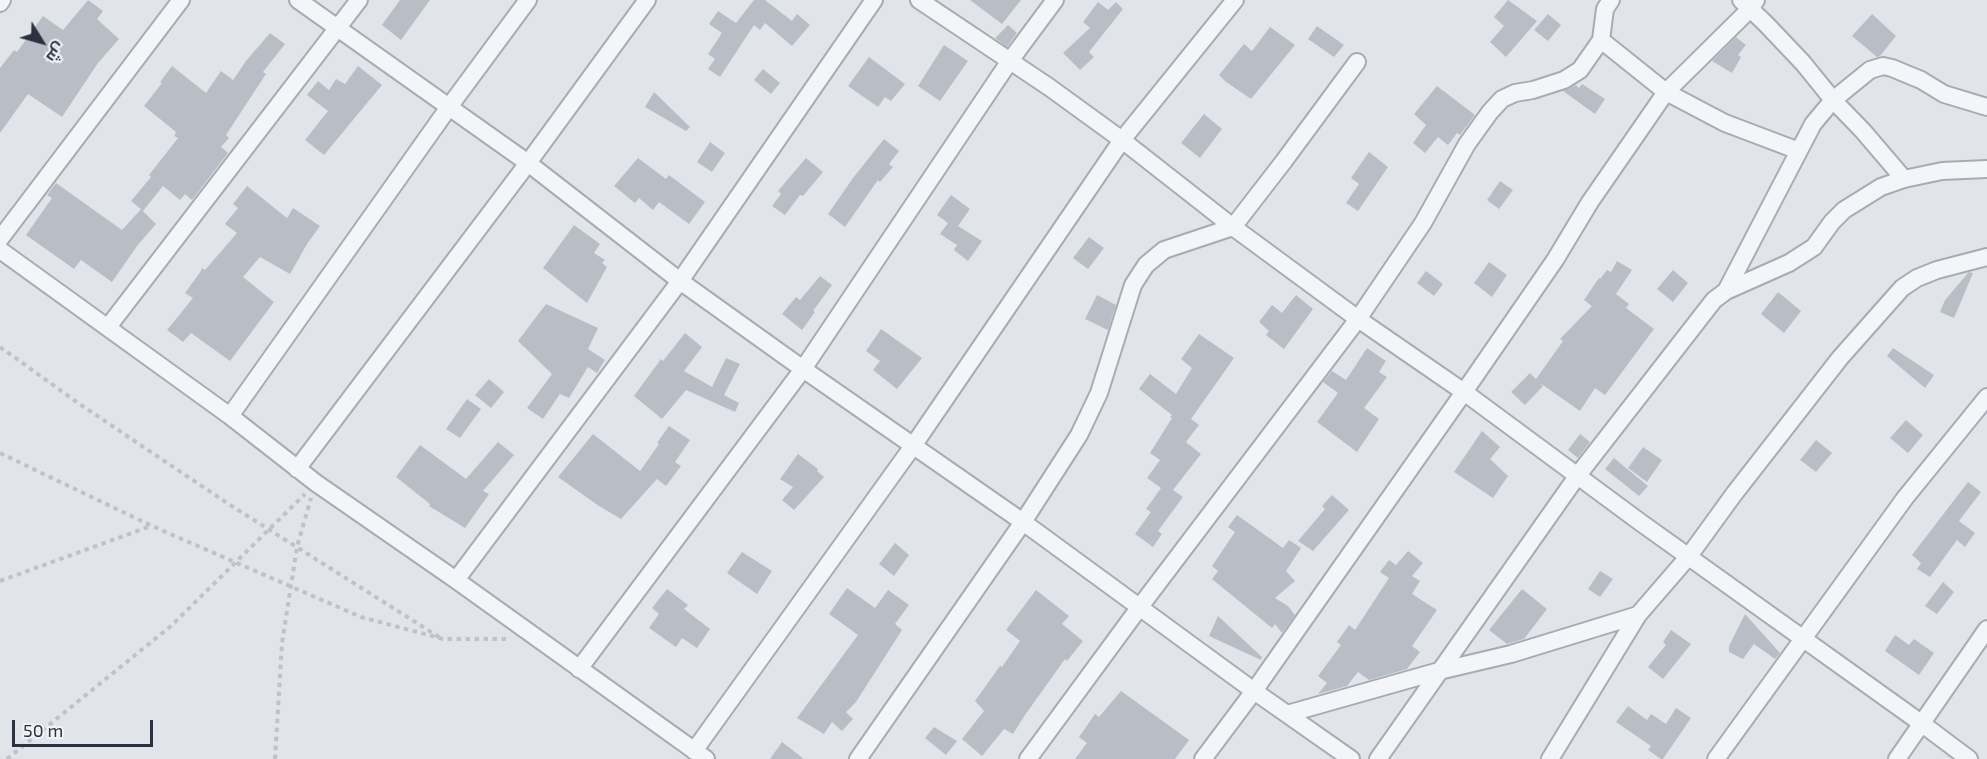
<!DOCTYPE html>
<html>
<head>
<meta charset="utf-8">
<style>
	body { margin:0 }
	#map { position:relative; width:1987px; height:759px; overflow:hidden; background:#e1e5ea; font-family:"Exo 2",Cairo,sans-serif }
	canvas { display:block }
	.north { position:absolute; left:12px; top:12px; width:60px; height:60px; -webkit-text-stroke:4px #f1f3f7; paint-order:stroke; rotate:127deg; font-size:16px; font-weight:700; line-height:24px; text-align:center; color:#2a3241 }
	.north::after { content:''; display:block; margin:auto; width:21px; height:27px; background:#2a3241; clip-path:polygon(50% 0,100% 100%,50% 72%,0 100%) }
	.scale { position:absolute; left:12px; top:720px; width:141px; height:27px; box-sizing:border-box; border:3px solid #2a3241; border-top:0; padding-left:8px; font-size:18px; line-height:21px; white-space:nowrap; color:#2a3241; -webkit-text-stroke:4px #f1f3f7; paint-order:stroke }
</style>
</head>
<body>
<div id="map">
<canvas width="1987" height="759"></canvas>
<div class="north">ش</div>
<div class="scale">50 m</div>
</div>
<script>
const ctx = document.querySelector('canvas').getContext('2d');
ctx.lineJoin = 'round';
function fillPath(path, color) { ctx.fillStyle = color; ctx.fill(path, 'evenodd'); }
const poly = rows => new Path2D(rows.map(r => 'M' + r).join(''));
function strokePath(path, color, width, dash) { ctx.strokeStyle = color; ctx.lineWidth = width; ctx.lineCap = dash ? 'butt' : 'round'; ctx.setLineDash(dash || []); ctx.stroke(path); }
const building = poly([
	[88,0,103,11,97,19,119,39,98,63,62,117,28,94,0,133,0,68,14,50,17,52,43,16,63,30],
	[400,0,430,0,401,40,382,25],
	[754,0,765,0,792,21,797,14,810,25,792,46,765,23,760,30,754,25,720,77,708,69,715,59,708,54,722,33,709,24,718,11,736,23],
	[970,0,1021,0,1002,24],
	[1508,0,1537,21,1506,57,1490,42,1504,26,1494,17],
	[1098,2,1108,10,1116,2,1123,9,1089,52,1094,57,1080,70,1063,53,1090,28,1083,22],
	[1548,14,1561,25,1548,41,1534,30],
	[1872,14,1896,36,1880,56,1877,57,1852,36],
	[1008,25,1017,33,1007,47,995,38],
	[1317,26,1344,45,1334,57,1308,39],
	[1270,27,1295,45,1251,99,1226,82,1219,75,1244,44,1252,51],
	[270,33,285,44,263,72,266,74,226,135,229,138,221,147,228,153,192,200,185,194,180,200,163,186,143,211,131,201,151,177,149,175,178,138,174,136,176,132,144,106,162,83,160,82,172,66,206,93,221,71,233,80,246,61],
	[1736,37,1746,45,1738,55,1741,57,1732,73,1712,61],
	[944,45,968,61,940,101,918,86],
	[869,57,905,84,891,101,885,97,878,107,848,86],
	[358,66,382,85,324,155,305,140,328,111,307,95,318,81,329,90,336,79,345,84],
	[763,69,780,83,771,94,754,80],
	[1582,84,1605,99,1595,114,1563,91,1576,85,1579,88],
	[1437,86,1475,115,1460,135,1457,133,1448,145,1438,137,1425,153,1413,143,1426,125,1414,114],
	[654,92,690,127,686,131,645,107],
	[1204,114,1222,129,1200,158,1181,143],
	[884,139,899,151,889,164,893,167,880,182,878,180,845,227,828,214,853,178],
	[710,142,725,153,712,172,697,162],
	[1369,152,1388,167,1358,211,1346,203,1359,184,1351,178],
	[638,158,666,179,669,175,705,202,689,224,659,202,653,210,639,198,635,203,614,186],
	[806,158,823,172,803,196,800,195,785,215,772,206,781,194,778,191],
	[1500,181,1513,190,1499,209,1487,200],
	[56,183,122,230,141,209,156,224,137,246,112,282,81,260,74,269,26,235,52,198,47,195],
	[247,186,287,218,293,208,320,226,307,244,290,274,260,257,243,277,274,302,230,361,191,333,183,342,167,330,193,298,185,293,201,271,202,268,205,270,237,233,225,224,238,208,233,204],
	[951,195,970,209,958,226,982,241,968,261,954,250,957,245,940,234,948,223,937,215],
	[574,225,600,244,594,253,605,260,602,263,607,267,587,303,543,268],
	[1089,237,1104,248,1088,269,1073,258],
	[1617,261,1632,270,1616,294,1629,304,1626,308,1654,329,1605,395,1595,388,1580,411,1540,383,1543,386,1525,405,1511,392,1530,373,1536,379,1563,341,1560,339,1592,306,1584,300,1599,278,1600,279,1607,270,1611,272],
	[1489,262,1507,275,1492,297,1474,283],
	[1673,270,1688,283,1673,302,1657,289],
	[1426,271,1443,284,1434,296,1417,283],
	[1969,272,1973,273,1954,318,1940,312,1945,300],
	[820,276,832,285,813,311,815,312,802,330,782,314,796,297,800,300],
	[1778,292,1801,311,1784,333,1761,314],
	[1097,295,1116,305,1108,330,1085,319],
	[1296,295,1313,309,1284,349,1266,335,1269,331,1259,322,1272,305,1282,313],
	[546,304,598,328,588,349,605,360,597,373,588,367,569,398,560,394,543,419,527,408,552,374,518,341],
	[881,329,922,358,897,389,873,370,880,361,866,351],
	[685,333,702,347,684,371,712,387,726,358,740,364,724,395,739,403,735,412,686,390,662,419,634,396,661,359,663,361],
	[1199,334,1234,358,1191,419,1199,425,1186,442,1201,454,1173,490,1183,497,1158,531,1162,534,1153,547,1135,534,1151,512,1146,509,1161,488,1147,478,1160,460,1150,453,1172,418,1170,417,1172,415,1139,389,1150,374,1176,394,1192,368,1181,359],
	[1367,348,1386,361,1379,372,1387,377,1364,408,1379,419,1357,452,1317,422,1338,393,1323,382,1332,371,1346,380],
	[1893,348,1934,375,1925,388,1887,356],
	[489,379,504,392,491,408,475,395],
	[467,399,481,409,460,438,446,429],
	[1906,420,1923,435,1908,453,1890,438],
	[669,426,690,440,675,462,681,466,666,486,657,479,621,519,599,506,558,477,593,434,640,471,659,444,657,443],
	[1482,431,1500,447,1490,459,1508,476,1493,498,1454,472],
	[1580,434,1590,442,1578,458,1568,450],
	[1816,440,1832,453,1816,472,1800,460],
	[498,442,514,455,483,491,489,494,465,528,429,506,430,504,396,477,420,445,466,479],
	[1643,447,1662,460,1647,482,1628,468],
	[798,454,818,469,817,471,824,477,794,510,782,500,793,487,780,479],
	[1614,458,1648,486,1639,496,1605,469],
	[1968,482,1981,492,1959,521,1975,533,1965,547,1957,540,1930,577,1917,569,1921,563,1912,555],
	[1332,495,1349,510,1313,551,1298,541,1325,509,1322,506],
	[1237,515,1283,548,1289,540,1301,548,1286,571,1295,581,1275,598,1288,606,1295,615,1282,633,1275,624,1272,628,1212,579,1218,571,1212,566,1235,532,1228,527],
	[895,543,909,555,894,576,879,564],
	[1408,551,1423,563,1412,576,1420,581,1412,594,1437,610,1412,646,1420,652,1407,669,1369,680,1358,672,1347,686,1318,694,1327,683,1318,676,1341,645,1337,642,1349,625,1355,630,1389,578,1380,572,1389,560,1396,565],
	[742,552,772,571,757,594,727,573],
	[1600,571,1613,579,1600,597,1588,589],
	[1943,582,1954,592,1937,614,1925,606],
	[847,588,875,608,888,590,909,605,895,624,902,630,856,702,846,712,853,719,842,731,832,722,824,734,797,718,858,635,829,614],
	[667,589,688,605,684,609,710,629,697,648,682,638,676,647,649,628,659,614,652,608],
	[1522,589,1547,609,1524,639,1507,644,1489,630],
	[1036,590,1069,616,1062,624,1083,641,1067,661,1065,659,1025,715,1013,734,1004,729,982,756,962,739,984,711,975,701,1000,666,1002,667,1020,641,1006,630],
	[1745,614,1780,653,1775,659,1754,644,1743,659,1729,652,1729,646],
	[1218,616,1262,657,1261,660,1209,636],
	[1671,630,1691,644,1663,679,1648,667,1666,645,1663,642],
	[1895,635,1909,645,1914,639,1934,653,1919,675,1885,651],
	[1121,691,1189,740,1175,759,1075,759,1087,743,1079,737,1095,714,1099,717],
	[1628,706,1647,720,1651,714,1666,724,1676,708,1691,718,1663,759,1661,759,1648,750,1651,746,1616,722],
	[934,727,957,741,946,755,925,738],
	[782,742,804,759,770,759]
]);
const path = poly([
	[0,347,78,403,227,503,439,637],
	[0,453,152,526,361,617,443,639,509,639],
	[0,581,151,526],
	[7,759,171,626,305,494],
	[275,759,282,643,297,547,311,498]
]);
const street = poly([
	[298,0,528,163,680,281,803,369,1023,522,1254,691,1351,759],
	[919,0,1049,87,1122,140,1233,227,1358,319,1464,392,1640,522,1921,723,1969,759],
	[1741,0,1766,24,1803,63,1833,100,1863,131,1904,179,1942,171,1987,169],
	[0,3,2,0],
	[1601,40,1666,92,1725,123,1799,151],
	[0,239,181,0],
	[0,250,230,416,316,483,456,580,706,759],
	[1726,291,1813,124,1833,100,1870,70,1883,66,1892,68,1921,80,1944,94,1987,107],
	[108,327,359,0],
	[230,416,449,107,528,0],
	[297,469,528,163,647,0],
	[456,580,680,281,874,0],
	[579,669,803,369,1009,62,1055,0],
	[1287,714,1439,671,1511,654,1638,615],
	[694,751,913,446,1122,140,1235,0],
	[858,759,1023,522,1079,435,1099,393,1133,285,1146,265,1164,250,1233,227,1284,161,1357,62],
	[1028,759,1139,608,1358,319,1423,223,1467,144,1490,112,1502,99,1515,93,1533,90,1564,80,1580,70,1601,40,1605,9,1611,0],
	[1203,759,1254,691,1464,392,1555,260,1590,202,1666,92,1751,8,1756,0],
	[1378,759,1578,475,1714,300,1726,291,1789,263,1814,247,1832,222,1844,210,1881,187,1904,179],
	[1550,759,1638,615,1689,556,1734,494,1840,358,1902,288,1917,278,1937,270,1987,257],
	[1716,759,1905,498,1987,397],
	[1897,759,1987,629]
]);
fillPath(building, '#b9bec6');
strokePath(street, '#a6acb4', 20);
strokePath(path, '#bfc2c8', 4, [4.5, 4.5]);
strokePath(street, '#f4f5f8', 16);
</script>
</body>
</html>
